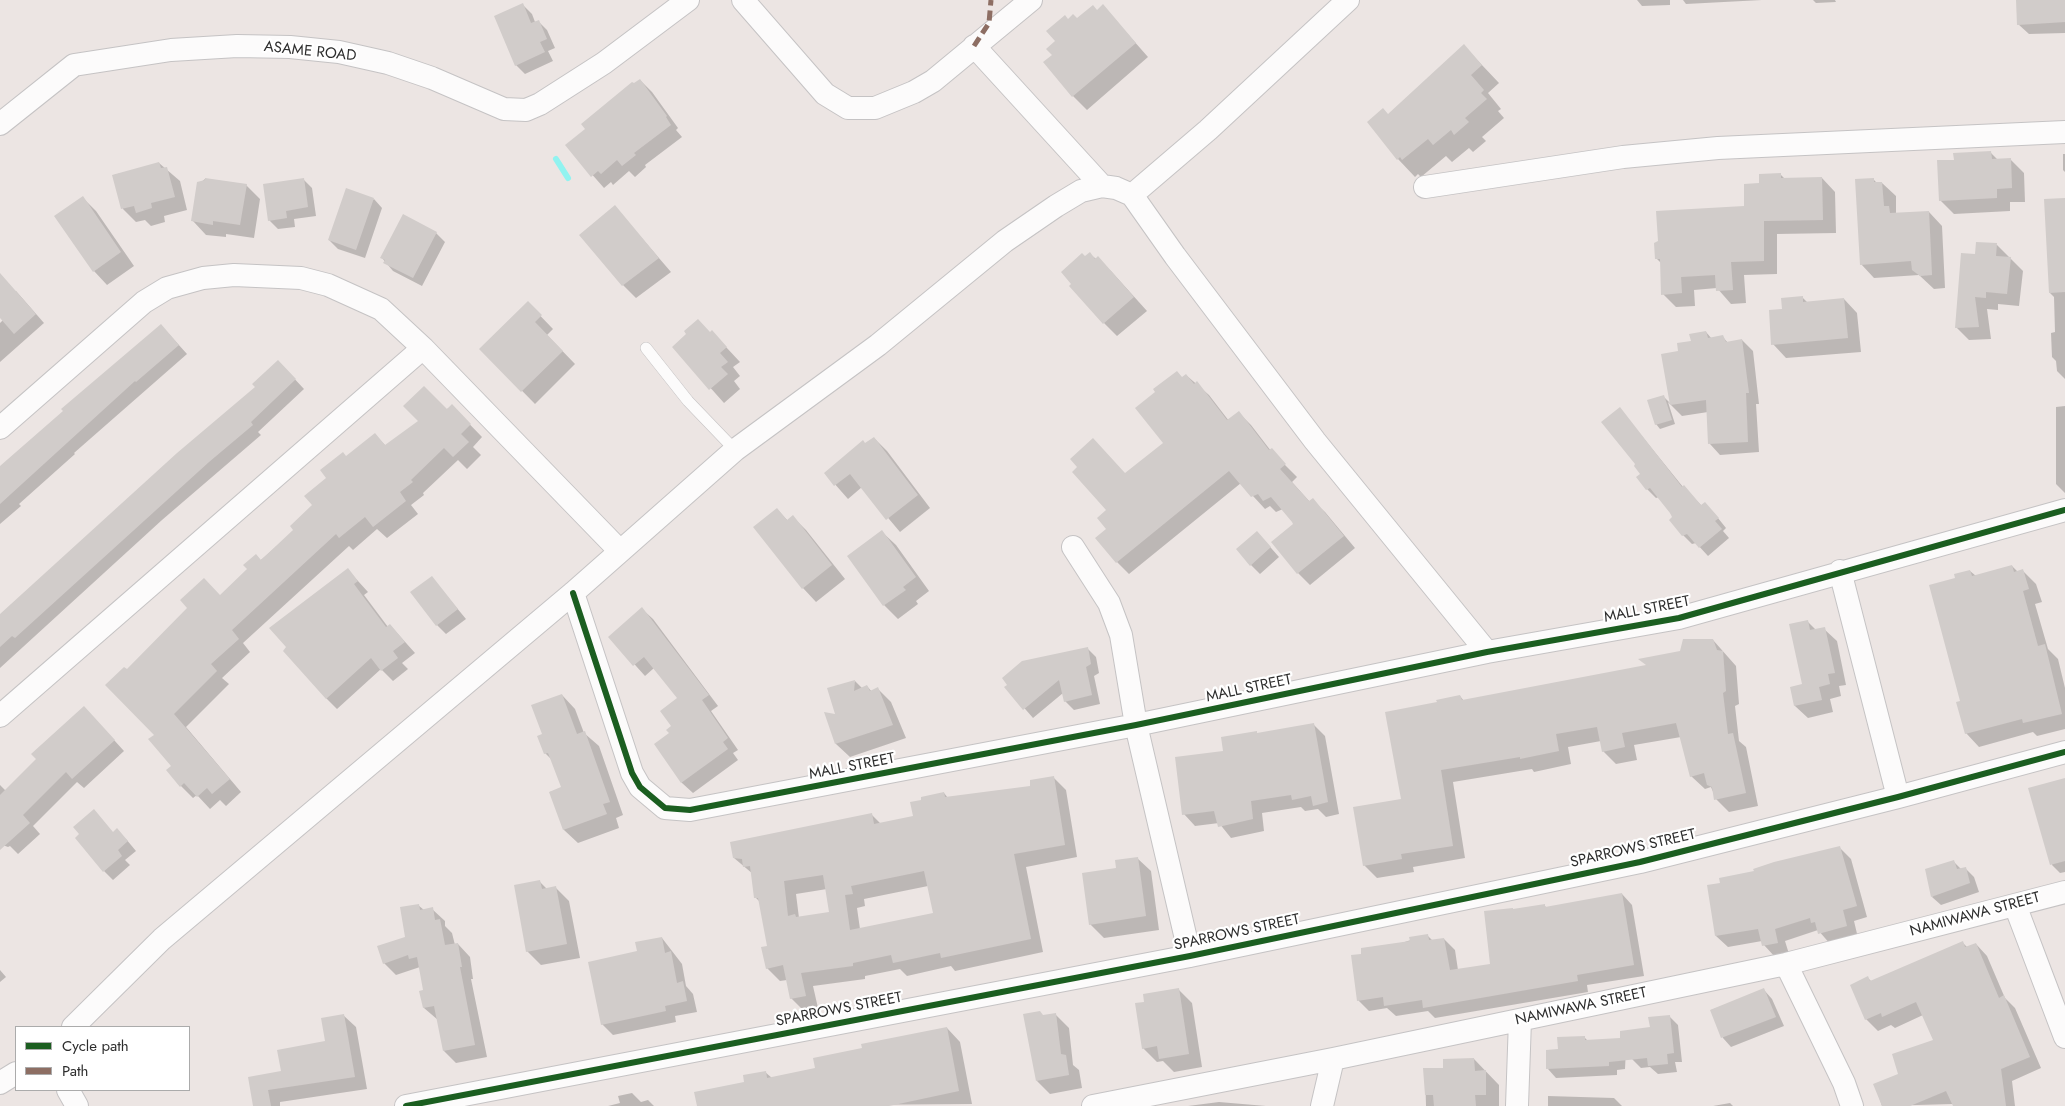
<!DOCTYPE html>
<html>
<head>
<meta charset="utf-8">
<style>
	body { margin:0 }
	#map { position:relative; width:2065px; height:1106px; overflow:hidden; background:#ece5e3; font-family:Jost,sans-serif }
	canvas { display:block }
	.legend { position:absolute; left:15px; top:1026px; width:175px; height:65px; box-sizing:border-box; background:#fff; border:1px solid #ababab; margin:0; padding:6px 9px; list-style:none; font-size:15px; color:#2d2d2d }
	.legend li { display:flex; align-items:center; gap:10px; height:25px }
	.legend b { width:25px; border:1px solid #ababab }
</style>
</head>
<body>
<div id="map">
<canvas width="2065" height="1106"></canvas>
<ul class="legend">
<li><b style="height:6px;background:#1b5e20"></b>Cycle path</li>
<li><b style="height:6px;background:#8d6e63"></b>Path</li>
</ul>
</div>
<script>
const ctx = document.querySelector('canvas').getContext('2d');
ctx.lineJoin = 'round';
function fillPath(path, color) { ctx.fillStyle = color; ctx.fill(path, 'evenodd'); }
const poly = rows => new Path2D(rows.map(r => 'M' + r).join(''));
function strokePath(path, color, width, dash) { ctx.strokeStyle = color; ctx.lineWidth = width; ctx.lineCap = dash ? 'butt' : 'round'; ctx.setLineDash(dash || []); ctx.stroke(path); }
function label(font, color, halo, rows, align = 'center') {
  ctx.font = font + ' Jost,sans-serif'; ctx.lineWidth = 4.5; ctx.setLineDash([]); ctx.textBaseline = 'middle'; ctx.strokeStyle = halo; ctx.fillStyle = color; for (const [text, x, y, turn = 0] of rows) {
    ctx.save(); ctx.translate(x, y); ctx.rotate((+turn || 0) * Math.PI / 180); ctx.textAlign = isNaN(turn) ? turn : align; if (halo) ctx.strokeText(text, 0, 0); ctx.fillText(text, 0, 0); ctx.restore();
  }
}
const shadow = poly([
	[1637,0,1670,0,1670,5,1642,6],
	[1683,0,1762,0,1686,4],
	[1813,0,1835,0,1836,2,1816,3],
	[2018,0,2065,0,2065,33,2029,34,2018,24],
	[523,5,532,14,535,22,538,21,547,30,555,48,548,51,553,61,525,74,516,65],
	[1103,6,1148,57,1087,110,1073,96,1053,55,1057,41,1068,20,1077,19,1097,11],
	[1464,46,1499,83,1488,93,1501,109,1498,111,1504,118,1482,137,1486,141,1473,152,1469,148,1452,162,1446,156,1421,177,1418,174,1415,177,1398,159,1388,116],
	[640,80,652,92,678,128,676,130,682,137,645,165,646,167,635,177,629,171,613,185,611,182,604,188,567,146],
	[1991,153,1998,160,2010,159,2024,173,2025,202,2010,202,2010,211,1954,214,1940,200,1955,161],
	[2063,154,2065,154,2065,172,2063,170],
	[159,163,180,181,187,210,164,216,165,222,151,226,145,220,136,222,123,209,114,175],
	[1781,175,1785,179,1822,178,1835,192,1836,233,1777,234,1777,274,1744,275,1746,303,1731,304,1717,288,1694,290,1695,306,1676,307,1663,294,1661,263,1657,259,1746,207,1760,184],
	[205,179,246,185,260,199,254,238,226,234,226,237,206,235,193,221,200,183],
	[303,179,312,188,316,216,294,219,295,227,278,229,269,220],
	[1874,180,1877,183,1882,183,1896,196,1896,214,1929,212,1942,226,1945,288,1934,289,1919,275,1874,278,1861,264],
	[83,198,96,211,134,266,107,285,94,271],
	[374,199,382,208,365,258,338,249,329,240],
	[2065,200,2065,379,2057,371,2056,361,2052,357,2051,333,2055,332,2054,297,2050,293],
	[615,207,671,272,636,298,623,285],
	[436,233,445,242,422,286,393,271,382,258],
	[1977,243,1997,245,2023,271,2019,306,1998,304,1998,310,1987,309,1991,339,1969,340,1956,327,1977,256],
	[1090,254,1111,271,1147,311,1117,336,1104,323,1085,258],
	[0,289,16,291,44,323,0,362,0,323,3,320,0,310],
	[1802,297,1808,303,1844,299,1857,313,1861,352,1786,358,1773,344,1783,311],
	[528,303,553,329,547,335,575,364,535,404,481,349],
	[712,332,740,362,733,367,740,376,734,381,740,389,724,403,674,347],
	[1706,332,1712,339,1723,337,1728,343,1742,340,1753,351,1759,404,1756,404,1759,452,1720,455,1710,444,1708,412,1682,416,1668,402,1675,424,1660,429,1656,424,1663,396,1670,403,1679,352],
	[169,334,187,354,74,453,75,454,19,504,21,506,0,524,0,471],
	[278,361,304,389,258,432,261,435,162,520,0,668,0,615,257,388],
	[1186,375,1209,395,1229,421,1239,413,1251,425,1271,451,1297,477,1292,482,1310,502,1312,500,1325,512,1355,548,1310,585,1298,573,1295,525,1283,509,1276,512,1270,506,1265,509,1241,483,1129,574,1117,562,1108,529,1108,510,1126,474,1164,443,1182,379],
	[452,406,482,437,473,447,481,455,467,469,458,460,423,493,424,495,411,505,418,514,387,538,377,529,353,550,349,546,243,643,250,652,222,678,229,684,186,727,241,792,226,806,220,800,210,809,197,795,193,798,181,786,127,671,220,596,295,530,314,505,328,478,347,457,375,435,386,446],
	[2065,406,2065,493,2056,484,2056,407],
	[1620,409,1683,487,1702,506,1714,513,1726,528,1723,531,1729,538,1708,556,1696,543,1692,544,1683,535,1674,518,1659,497,1656,498,1647,489],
	[874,438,887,451,930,508,900,532,862,487,848,499,826,474],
	[777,509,788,521,793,517,806,530,845,579,816,602,803,588],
	[882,532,896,545,929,591,916,601,918,604,898,619,884,605,849,556],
	[1257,532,1279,557,1260,574,1251,565],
	[2012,566,2018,572,2023,571,2036,584,2042,602,2035,604,2048,649,2058,659,2065,688,2065,729,2037,736,2033,732,1979,747,1966,733,1961,702,1957,579,1970,571,1976,576],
	[348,570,368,592,364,595,388,627,390,625,415,653,402,663,408,669,393,681,381,669,337,709,326,698],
	[432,578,466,619,446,634,437,625],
	[642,609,653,619,718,706,711,711,738,750,733,753,738,760,693,793,682,783,656,744,671,734,679,698,654,668,645,676,610,637],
	[1808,622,1816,630,1824,629,1837,641,1846,685,1839,686,1841,696,1830,699,1833,712,1808,718,1795,706,1791,688,1803,685],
	[1713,640,1736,666,1739,704,1735,706,1739,741,1746,747,1758,806,1729,812,1716,799,1711,787,1705,789,1691,776,1681,737,1634,745,1637,760,1616,764,1603,751,1601,741,1568,747,1571,764,1534,772,1532,769,1453,782,1465,858,1413,867,1414,872,1377,878,1364,865,1402,800,1438,703,1460,696,1464,701,1647,666],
	[1087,648,1096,657,1099,673,1094,676,1100,704,1074,710,1065,701,1063,693,1033,718,1006,687],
	[855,681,862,688,867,686,872,692,878,689,891,702,906,738,850,757,836,744,836,716],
	[562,695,575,709,584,733,599,746,623,815,616,818,619,828,578,843,564,830,550,792,562,788,553,761,545,753,543,735],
	[94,718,124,751,84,788,77,782,33,826,40,834,18,854,10,846,8,847,0,844,0,785,6,791,38,759],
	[1313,724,1325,736,1339,814,1326,817,1318,809,1305,811,1301,807,1262,813,1264,831,1231,838,1219,823,1195,826,1184,814,1224,752],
	[1053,777,1066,790,1077,857,1026,867,1043,952,955,971,951,966,907,976,900,969,865,976,865,979,813,986,818,1008,804,1011,791,998,787,980,780,981,767,968,769,947,760,902,756,898,753,874,734,858,871,814,881,824,914,817,944,793,948,798,1032,787],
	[928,886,934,914,860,929,857,908,865,906,864,899],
	[827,889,831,913,799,918,796,894],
	[2065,780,2065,872,2060,873,2052,865],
	[114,833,126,839,136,851,125,860,130,865,113,880,104,871],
	[1839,847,1851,859,1867,917,1854,921,1858,938,1831,945,1818,930,1785,941,1789,954,1775,957,1764,945,1762,941,1728,947,1716,936,1721,884],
	[1137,858,1151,871,1159,930,1104,938,1090,924,1118,869],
	[1954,862,1961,869,1965,868,1974,877,1979,892,1941,905,1932,897],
	[540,882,547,889,555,887,569,901,580,958,541,965,527,951],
	[1622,894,1632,905,1644,976,1587,985,1588,992,1435,1018,1428,1011,1396,1016,1387,1008,1369,1011,1358,1000,1363,955,1427,935,1433,941,1444,939,1455,950,1458,970,1491,965,1544,905,1547,908],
	[418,905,424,910,432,909,445,921,445,926,452,933,455,945,458,944,470,957,473,979,471,979,487,1057,456,1063,444,1051,438,1020,424,1008,424,991,420,967,396,975,384,963,407,938],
	[662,938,682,964,686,986,693,994,697,1012,675,1016,676,1022,613,1035,602,1024,638,952],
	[1963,943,1968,948,1976,944,1987,956,2005,998,2015,1008,2041,1068,2012,1081,2015,1106,1954,1106,1953,1104,1882,1106,1875,1085,1900,1075,1934,1041,1923,1015,1895,1028,1891,1025,1878,1031,1866,1019,1868,978,1872,982],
	[0,970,6,977,0,982],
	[1178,989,1192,1003,1202,1067,1174,1072,1163,1061,1157,1062,1143,1048,1146,1003],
	[1764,990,1772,999,1784,1026,1731,1047,1723,1038,1711,1010],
	[1055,1014,1069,1028,1073,1065,1079,1070,1082,1088,1050,1094,1037,1081,1044,1016],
	[343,1015,356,1027,367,1089,280,1102,280,1106,255,1106,282,1072,326,1042],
	[1669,1016,1678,1025,1682,1062,1675,1062,1677,1072,1658,1074,1650,1067,1641,1068,1632,1059,1651,1029],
	[947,1028,960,1042,972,1104,698,1106,765,1072,772,1078,816,1069],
	[1584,1037,1588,1041,1626,1049,1625,1069,1617,1070,1617,1075,1556,1078,1548,1069,1559,1050],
	[1474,1059,1499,1085,1499,1106,1426,1106,1425,1070,1445,1069],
	[632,1093,641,1102,648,1100,654,1106,608,1106,620,1103,618,1096],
	[1548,1096,1614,1098,1622,1106,1548,1106],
	[1219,1102,1266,1106,1188,1106],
	[1730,1103,1733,1106,1713,1106]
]);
const stream = poly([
	[556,159,568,178]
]);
const building = poly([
	[2016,0,2065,0,2065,22,2017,25],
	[523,3,531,23,539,20,547,39,540,42,545,52,515,66,494,16],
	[1103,4,1136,43,1072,97,1043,62,1052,55,1046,49,1055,41,1046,31,1065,15,1068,19,1073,14,1077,18,1093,5,1097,10],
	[1464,44,1482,65,1471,75,1484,90,1481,93,1487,99,1465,118,1469,122,1454,135,1451,130,1433,145,1428,139,1402,160,1400,157,1397,160,1367,122,1383,108,1388,114],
	[640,79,667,116,666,117,671,125,634,153,636,155,622,166,617,160,601,174,598,171,591,177,565,145,585,129,581,124,632,82,634,83],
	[1991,151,1992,159,2011,158,2012,188,1997,189,1997,198,1939,201,1937,160,1954,160,1953,153],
	[159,162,161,168,167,167,175,197,151,203,152,208,136,213,134,206,121,209,112,175],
	[1781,173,1781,178,1822,177,1823,220,1764,221,1764,261,1731,262,1733,290,1716,291,1715,275,1681,277,1682,293,1661,295,1660,259,1655,259,1654,243,1658,241,1656,211,1744,206,1744,184,1759,183,1759,174],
	[205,178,247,184,240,225,213,221,213,225,191,221,197,182,205,180],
	[304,178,308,207,286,211,287,218,268,221,263,184],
	[1874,178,1874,182,1882,182,1884,206,1889,206,1890,213,1929,211,1932,275,1920,276,1912,270,1911,261,1860,265,1855,179],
	[346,188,374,198,356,250,328,240],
	[83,196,121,252,93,272,54,216],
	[2065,198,2065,292,2049,293,2044,199],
	[615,205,659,258,622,286,579,235],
	[403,214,437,232,413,278,383,263,385,260,380,258],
	[1976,242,1997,243,1996,256,2011,257,2007,294,1986,292,1986,298,1975,297,1979,327,1955,328,1961,253,1975,254],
	[1090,252,1095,259,1098,256,1134,297,1103,324,1069,286,1071,284,1061,272,1082,253,1085,256],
	[0,273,36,314,14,334,0,318],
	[1803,296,1803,302,1844,298,1848,338,1771,345,1769,310,1782,309,1781,298],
	[528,301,542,315,535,322,563,351,521,392,479,349],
	[698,319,710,332,712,330,727,347,720,353,728,362,721,367,728,374,709,390,672,347,686,334,684,331],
	[161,324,179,345,136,382,135,381,0,504,0,466,63,411,61,409],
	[1706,331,1708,338,1723,335,1726,342,1742,339,1749,393,1746,393,1748,442,1708,444,1706,400,1670,405,1661,354,1678,351,1677,343,1691,341,1689,334],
	[278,360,296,379,251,422,253,425,209,462,15,638,12,636,0,647,0,614,177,453,255,387,252,384],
	[1177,371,1182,377,1186,374,1194,384,1197,381,1227,420,1239,411,1269,450,1272,448,1286,464,1280,469,1309,501,1313,498,1344,536,1297,574,1271,542,1293,524,1292,522,1271,497,1263,501,1258,494,1251,497,1229,471,1116,563,1095,538,1106,529,1097,518,1106,510,1072,472,1077,467,1070,459,1093,438,1125,473,1163,443,1135,408,1155,392,1153,389],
	[424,386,447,409,452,404,471,424,461,434,469,442,453,457,444,448,411,480,413,482,400,492,406,501,373,527,365,517,339,538,336,534,232,630,239,639,211,664,217,671,174,714,230,779,212,794,207,788,197,797,184,783,180,787,166,770,171,766,148,739,154,735,105,685,124,667,127,669,187,608,180,600,204,578,220,595,247,569,243,565,256,554,261,560,293,530,290,526,312,505,304,496,326,478,320,470,343,452,346,456,375,433,385,445,418,421,403,406],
	[1664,395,1672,420,1655,425,1647,400],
	[1620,407,1682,487,1684,485,1701,505,1705,502,1719,518,1715,521,1722,529,1699,548,1687,534,1682,536,1669,520,1672,517,1670,513,1650,488,1646,490,1636,477,1640,474,1634,466,1635,464,1601,422],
	[874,437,918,495,886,520,850,474,834,486,824,473,863,440,865,443],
	[777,508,787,520,793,515,832,565,802,589,753,527],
	[882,530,916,577,903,587,906,590,883,606,847,556],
	[1257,531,1271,547,1250,566,1236,549],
	[2012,565,2014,572,2023,569,2029,589,2023,591,2038,646,2045,644,2062,714,2023,723,2022,719,1965,734,1956,702,1960,701,1929,585,1955,578,1954,574,1970,570,1972,576],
	[348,568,358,581,354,584,365,599,386,627,390,624,405,642,393,651,398,658,381,671,371,658,326,699,283,651,286,647,269,628],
	[432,576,458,609,436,626,410,592],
	[642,607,709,695,702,700,728,738,723,742,728,749,681,783,654,744,669,733,666,730,671,726,660,711,677,698,644,657,633,666,608,637],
	[1808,620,1810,630,1825,627,1835,673,1828,674,1830,684,1819,687,1822,700,1794,706,1790,687,1802,684,1789,624],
	[1683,639,1713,639,1717,650,1723,651,1726,691,1723,693,1728,734,1733,733,1746,793,1714,800,1712,787,1707,785,1704,773,1690,777,1676,723,1622,733,1625,747,1602,752,1597,727,1556,734,1559,751,1520,759,1520,757,1441,770,1453,846,1401,854,1402,859,1363,866,1353,807,1401,799,1385,712,1437,702,1436,700,1460,695,1462,700,1646,665,1638,659,1680,651],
	[1088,647,1091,664,1086,667,1092,695,1064,702,1059,680,1023,710,1004,687,1007,685,1002,678,1022,661],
	[855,680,854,691,867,685,870,691,878,687,893,725,835,744,824,712,835,714,827,688],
	[562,694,577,734,585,731,610,802,603,804,607,814,563,830,549,792,561,787,548,753,544,754,537,736,542,734,531,705],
	[84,706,115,740,72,779,66,772,23,815,30,823,0,850,0,795,36,759,31,754],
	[1314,723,1328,802,1313,806,1311,796,1292,800,1291,795,1251,801,1253,819,1218,827,1214,811,1182,815,1175,757,1223,751,1221,737,1257,731,1257,733],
	[1054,776,1065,845,1014,854,1031,939,941,958,940,953,893,963,891,955,853,963,853,966,801,973,806,996,790,999,783,965,766,969,761,947,767,946,758,898,754,898,750,866,743,867,742,859,733,858,730,842,872,813,874,824,913,816,910,802,921,800,921,797,944,792,945,797,1030,786,1030,780],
	[924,871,933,913,850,930,845,895,853,894,851,886],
	[823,875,829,912,796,917,795,914,788,916,784,881],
	[2065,778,2065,861,2050,865,2028,788],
	[94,809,113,832,117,828,128,841,118,850,122,856,103,872,75,838,79,834,73,827],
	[1840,846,1857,906,1843,910,1847,926,1818,934,1815,922,1811,923,1810,918,1775,929,1778,943,1762,946,1758,929,1715,936,1707,885,1720,883,1719,878,1754,871,1753,869,1774,862],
	[1138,857,1146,916,1089,925,1082,873,1116,868,1115,860],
	[1954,860,1957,869,1966,867,1970,883,1931,897,1925,869],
	[540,880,542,889,556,886,567,944,526,952,514,885],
	[1622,893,1634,965,1577,975,1578,981,1423,1008,1422,1000,1384,1006,1383,997,1357,1001,1351,955,1361,954,1361,948,1410,941,1409,937,1428,934,1429,940,1444,938,1450,970,1490,964,1484,911,1513,908,1513,909,1545,904,1545,907],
	[419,904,420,910,433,907,435,920,440,919,445,945,458,943,462,967,460,967,475,1045,443,1051,434,1006,423,1008,419,991,423,990,417,957,409,959,408,955,383,964,377,946,405,937,400,907],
	[662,937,665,953,671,951,677,983,683,981,687,1001,665,1006,666,1011,601,1025,588,962,637,951,635,942],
	[1963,941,1965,947,1976,943,1999,998,2004,995,2030,1057,2001,1069,2006,1106,1953,1106,1946,1091,1910,1106,1882,1106,1873,1084,1898,1074,1892,1054,1933,1040,1916,1002,1882,1017,1881,1013,1865,1020,1850,985,1868,976,1870,981],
	[1179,988,1189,1054,1159,1059,1157,1046,1142,1049,1135,1003,1144,1002,1143,994],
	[1764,988,1776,1017,1721,1038,1710,1010],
	[1040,1011,1043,1015,1056,1013,1061,1054,1066,1055,1069,1075,1036,1081,1023,1014],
	[344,1014,355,1077,268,1090,271,1106,253,1106,248,1077,281,1071,277,1050,325,1041,321,1018],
	[1670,1015,1674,1053,1667,1054,1668,1064,1648,1066,1647,1058,1609,1062,1609,1066,1546,1069,1546,1050,1558,1049,1557,1037,1585,1036,1585,1040,1620,1038,1620,1031,1650,1027,1648,1017],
	[947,1027,959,1091,889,1106,697,1106,694,1092,744,1082,743,1075,766,1071,767,1078,815,1068,813,1058,862,1048,861,1044],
	[1474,1058,1475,1071,1486,1070,1486,1095,1475,1095,1476,1106,1434,1106,1433,1095,1425,1095,1423,1068,1443,1068,1443,1059]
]);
const service = poly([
	[646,348,688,401,735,450]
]);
const minor = poly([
	[743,0,825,94,848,108,875,108,914,92,933,81,1031,0],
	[1348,0,1208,130,1132,195,1175,256,1315,441,1487,652],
	[974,46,1102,186],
	[0,124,74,65,171,50,237,46,290,47,339,52,388,63,432,78,504,109,526,110,540,104,604,63,688,0],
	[1425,187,1623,157,1718,148,2065,132],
	[0,428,144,302,167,288,203,278,234,275,301,278,328,285,381,309,423,348,619,550],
	[1073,547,1109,603,1121,635,1136,725,1190,956],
	[1840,571,1898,797],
	[573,593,632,773,640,787,665,808,690,810,1136,725,1487,652,1679,618,2065,510],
	[0,716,423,348],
	[2015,905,2065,1037],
	[1786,964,1844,1083,1852,1106],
	[73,1027,162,939,573,593,735,450,878,345,1005,241,1056,206,1081,191,1102,186,1116,188,1132,195],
	[0,1083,16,1073],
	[68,1090,77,1106],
	[406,1106,1190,956,1640,862,1898,797,2065,752],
	[1093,1106,1333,1059,1786,964,2065,892],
	[1322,1106,1333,1059],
	[1517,1106,1520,1020]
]);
const quiet = poly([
	[974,46,989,23,991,0]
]);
const cycleway = poly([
	[573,593,632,773,640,787,665,808,690,810,1136,725,1487,652,1679,618,2065,510],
	[406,1106,1190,956,1640,862,1898,797,2065,752]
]);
const streetNames = [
	["ASAME ROAD",310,52,6],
	["MALL STREET",1647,610,-11],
	["MALL STREET",1249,689,-12],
	["MALL STREET",852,767,-11],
	["SPARROWS STREET",1633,849,-13],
	["NAMIWAWA STREET",1975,915,-15],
	["SPARROWS STREET",1237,933,-12],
	["NAMIWAWA STREET",1581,1007,-12],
	["SPARROWS STREET",839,1010,-11]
];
fillPath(shadow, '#0003');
strokePath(stream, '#91f3f0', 6);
fillPath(building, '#d1ccca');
strokePath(service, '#c5c3c4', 12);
strokePath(minor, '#c5c3c4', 24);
strokePath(service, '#fcfbfb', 11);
strokePath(minor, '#fcfbfb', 22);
strokePath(quiet, '#8d6e63', 5, [10, 5]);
strokePath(cycleway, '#1b5e20', 6);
label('15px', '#2d2d2d', '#fff', streetNames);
</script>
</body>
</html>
